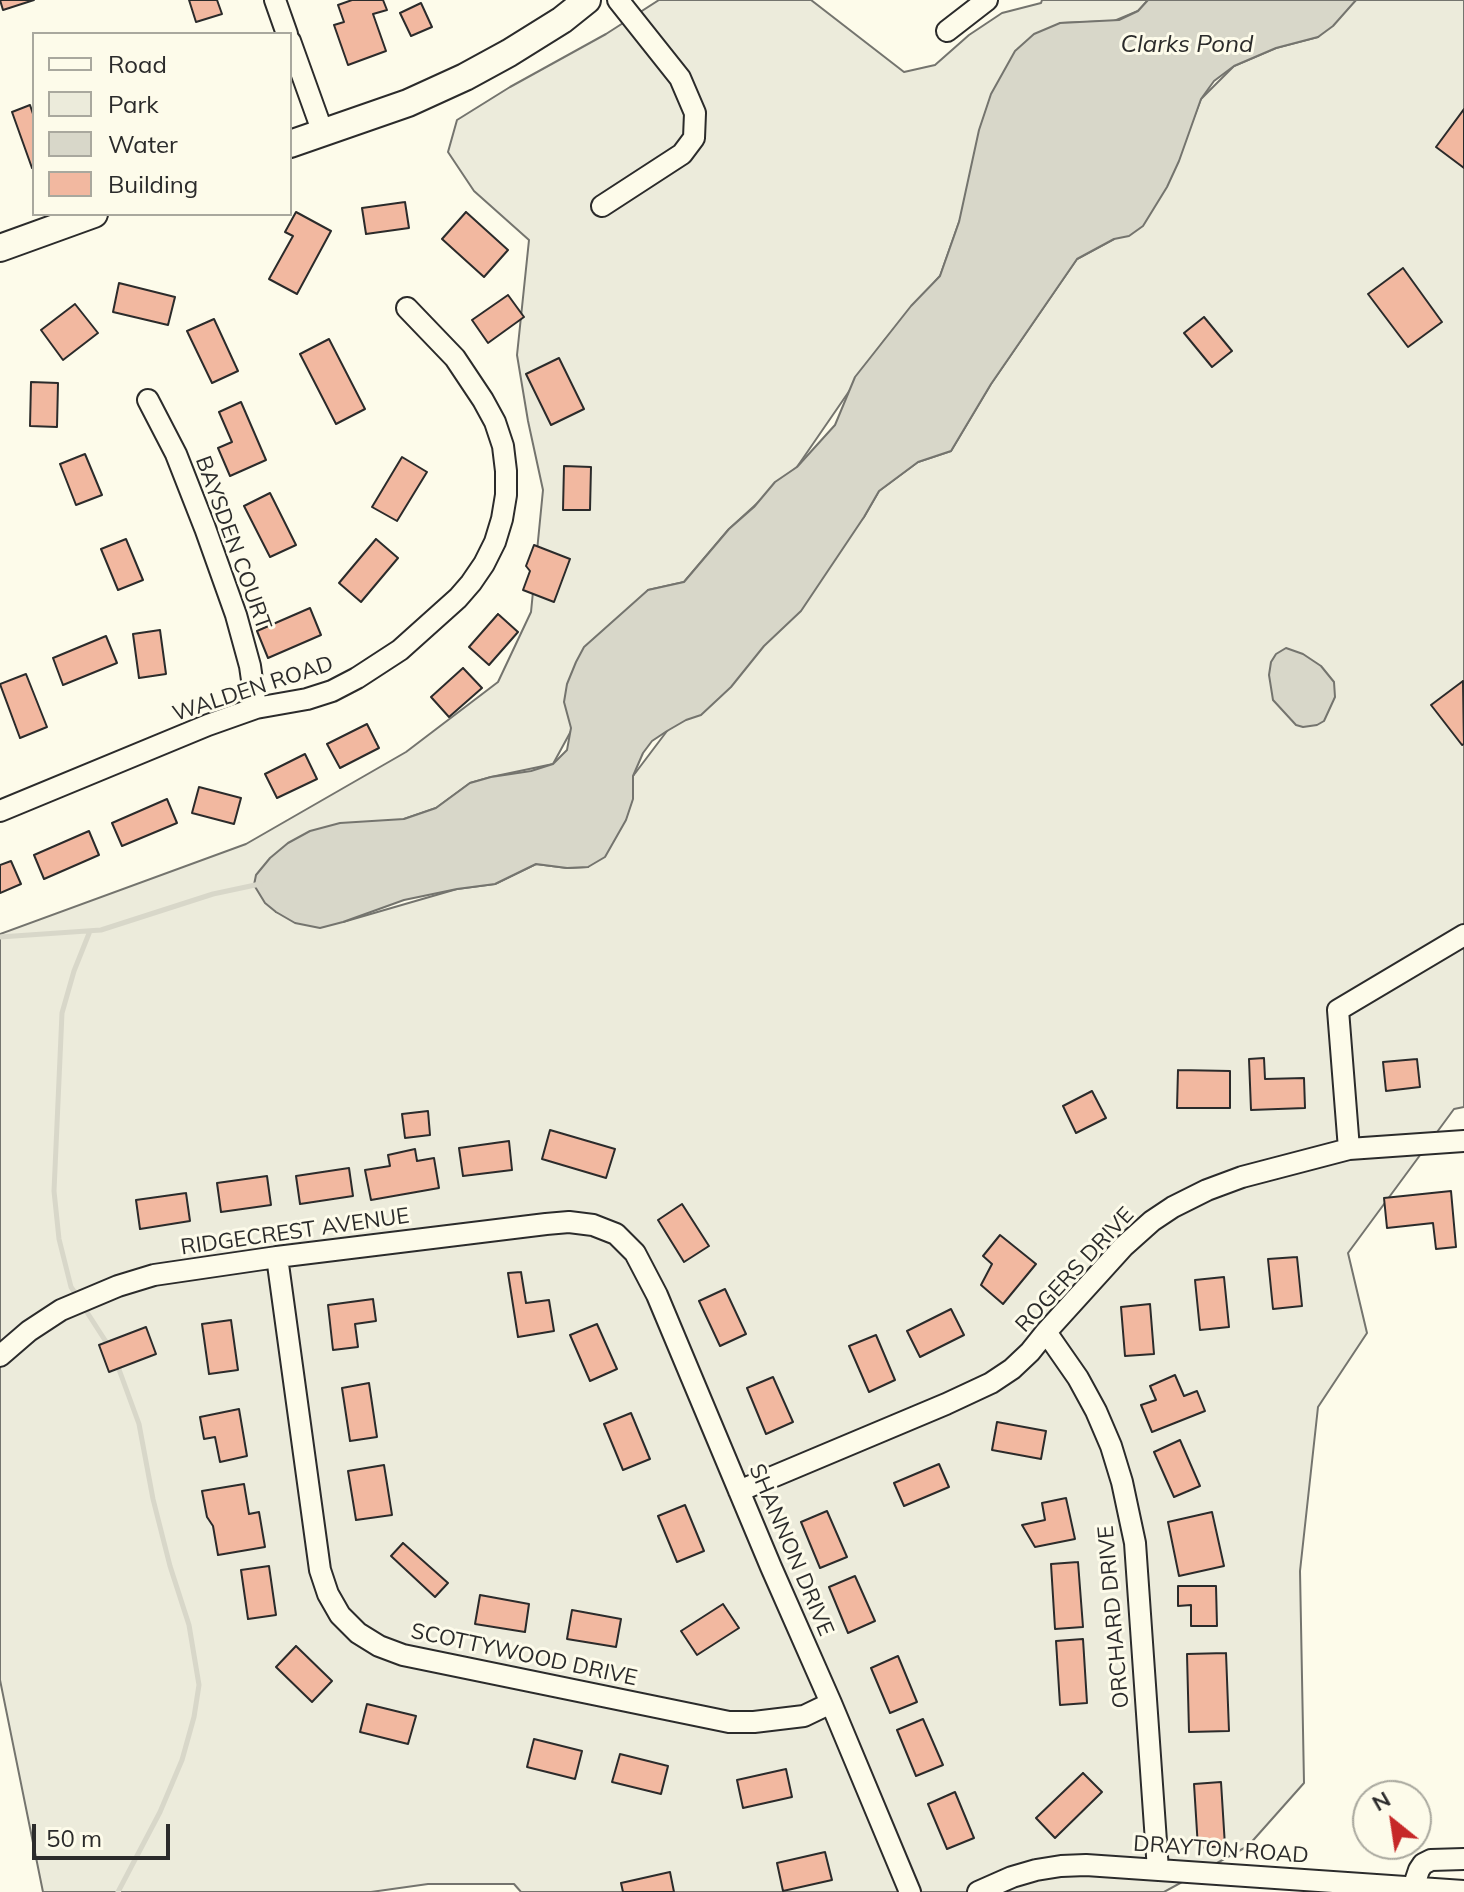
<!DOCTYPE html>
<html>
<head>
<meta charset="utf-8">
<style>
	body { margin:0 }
	#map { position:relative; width:1464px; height:1892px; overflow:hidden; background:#fdfbea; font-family:Mulish,sans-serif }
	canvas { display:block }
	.legend { position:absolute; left:32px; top:32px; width:260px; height:184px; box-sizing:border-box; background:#fdfbea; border:2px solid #a9a89e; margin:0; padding:10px 14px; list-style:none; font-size:24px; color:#2b2b2b }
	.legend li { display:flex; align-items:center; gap:16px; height:40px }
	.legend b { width:40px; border:2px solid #a9a89e }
	.north { position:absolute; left:1352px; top:1780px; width:80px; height:80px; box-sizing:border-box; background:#fdfbea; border:2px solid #a9a89e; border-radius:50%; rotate:330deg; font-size:22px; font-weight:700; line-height:32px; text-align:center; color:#2b2b2b }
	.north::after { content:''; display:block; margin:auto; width:28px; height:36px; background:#c62828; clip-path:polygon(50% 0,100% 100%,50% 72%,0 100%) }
	.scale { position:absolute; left:32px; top:1824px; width:138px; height:36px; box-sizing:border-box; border:4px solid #2b2b2b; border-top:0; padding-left:10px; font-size:24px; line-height:28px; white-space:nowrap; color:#2b2b2b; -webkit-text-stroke:6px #fdfbea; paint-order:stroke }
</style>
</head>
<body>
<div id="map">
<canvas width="1464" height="1892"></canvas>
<ul class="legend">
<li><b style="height:10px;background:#fdfbea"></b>Road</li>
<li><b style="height:22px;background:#ecebdb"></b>Park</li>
<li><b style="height:22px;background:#d8d7c9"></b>Water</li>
<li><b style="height:22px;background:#f2b8a0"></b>Building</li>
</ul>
<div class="north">N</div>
<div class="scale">50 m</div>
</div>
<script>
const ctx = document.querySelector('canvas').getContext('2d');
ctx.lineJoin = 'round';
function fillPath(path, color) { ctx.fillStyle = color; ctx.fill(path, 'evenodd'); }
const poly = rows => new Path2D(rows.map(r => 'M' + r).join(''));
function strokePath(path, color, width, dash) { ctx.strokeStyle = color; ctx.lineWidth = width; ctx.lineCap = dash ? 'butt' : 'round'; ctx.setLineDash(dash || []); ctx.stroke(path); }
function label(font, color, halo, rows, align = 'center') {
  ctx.font = font + ' Mulish,sans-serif'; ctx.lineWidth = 6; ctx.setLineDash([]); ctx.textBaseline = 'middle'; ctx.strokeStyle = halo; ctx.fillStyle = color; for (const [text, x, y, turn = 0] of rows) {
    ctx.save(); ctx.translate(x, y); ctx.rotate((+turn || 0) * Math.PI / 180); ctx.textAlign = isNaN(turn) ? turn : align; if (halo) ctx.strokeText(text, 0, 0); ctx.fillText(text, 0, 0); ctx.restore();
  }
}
const green = poly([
	[659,0,811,0,904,72,935,65,969,35,1002,13,1041,3,1042,0,1148,0,1138,11,1114,21,1060,23,959,222,940,276,883,342,797,467,729,529,684,582,648,590,553,764,491,777,470,783,436,808,404,819,276,912,343,922,457,889,495,884,536,864,567,868,588,867,633,776,667,731,864,517,879,491,918,462,951,451,991,384,1077,259,1114,239,1191,125,1201,99,1234,66,1276,48,1318,37,1356,0,1464,0,1464,1107,1454,1109,1348,1253,1367,1333,1318,1407,1300,1571,1304,1783,1248,1846,1164,1892,521,1892,514,1884,428,1884,371,1892,43,1892,0,1680,0,934,246,844,406,752,498,682,531,612,543,490,528,421,517,355,529,240,474,191,448,152,457,120,510,87,606,34,659,0]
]);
const water = poly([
	[1148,0,1356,0,1333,26,1318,37,1276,48,1234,66,1214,81,1201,99,1179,161,1167,187,1143,226,1129,236,1114,239,1077,259,991,384,951,451,918,462,879,491,864,517,801,611,764,646,731,687,701,715,686,720,667,731,652,741,643,753,633,776,633,799,626,820,605,857,588,867,567,868,536,864,495,884,457,889,404,900,343,922,320,928,295,923,276,912,265,903,254,885,256,875,270,858,288,843,310,831,340,823,404,819,436,808,470,783,491,777,531,771,553,764,567,750,571,728,564,702,567,684,576,662,584,647,648,590,684,582,729,529,754,507,775,482,797,467,835,425,855,377,911,306,940,276,959,222,979,130,991,94,1015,51,1034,34,1060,23,1119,20,1138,11,1148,0],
	[1286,648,1303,654,1321,666,1334,682,1335,697,1324,721,1317,725,1303,727,1296,725,1273,700,1269,675,1271,662,1276,654,1286,648]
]);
const stream = poly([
	[0,937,101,930,213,894,260,884],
	[78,1297,71,1287,59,1239,54,1191,62,1013,74,971,90,931],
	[83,1306,110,1348],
	[117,1364,139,1424,153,1499,170,1566,189,1625,199,1685,194,1717,182,1760,160,1812,118,1892]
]);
const building = poly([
	[0,0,34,0,3,10,0,0],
	[189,0,217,0,222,14,196,22,189,0],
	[352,0,383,0,387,10,373,14,386,51,348,65,334,25,344,22,338,5,352,0],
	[421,3,432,27,411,36,400,13,421,3],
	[30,105,34,117,34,167,32,168,12,112,30,105],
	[1464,109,1464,168,1436,147,1464,109],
	[405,202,409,228,366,234,362,208,405,202],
	[296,212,331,231,297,294,269,279,293,236,285,232,296,212],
	[466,212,508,250,484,277,442,239,466,212],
	[1403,268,1442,322,1408,347,1368,294,1403,268],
	[119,283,175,297,168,325,113,312,119,283],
	[508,295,524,317,488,343,472,320,508,295],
	[75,304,98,333,63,360,41,330,75,304],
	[1204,317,1232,351,1212,367,1184,333,1204,317],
	[214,319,238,371,212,383,187,331,214,319],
	[329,339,365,409,336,424,300,354,329,339],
	[559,358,584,409,551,425,526,374,559,358],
	[31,382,58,383,57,427,30,426,31,382],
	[241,402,266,460,230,476,218,448,232,442,219,412,241,402],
	[85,454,102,495,76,505,60,464,85,454],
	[402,457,427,472,397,521,372,507,402,457],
	[564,466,591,467,590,510,563,510,564,466],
	[270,493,296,545,270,557,244,506,270,493],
	[126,539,143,580,118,590,101,549,126,539],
	[376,539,398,558,361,602,339,583,376,539],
	[534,545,570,559,554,602,523,590,530,571,526,566,534,545],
	[310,608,321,635,268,658,257,631,310,608],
	[498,614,518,632,489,665,469,647,498,614],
	[160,630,166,674,139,678,133,634,160,630],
	[106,636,117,663,63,685,53,658,106,636],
	[463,668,482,688,449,717,431,697,463,668],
	[26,674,47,727,20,738,0,684,26,674],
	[1463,681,1464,744,1462,745,1431,705,1463,681],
	[367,724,379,748,340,768,327,744,367,724],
	[305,754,317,779,277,798,265,774,305,754],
	[199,787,241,798,234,824,192,813,199,787],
	[167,799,177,823,122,846,112,823,167,799],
	[89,831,99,855,44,879,34,855,89,831],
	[11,861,21,884,0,893,0,865,11,861],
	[1264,1058,1265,1079,1304,1078,1305,1108,1251,1110,1249,1059,1264,1058],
	[1417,1059,1420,1087,1386,1091,1383,1062,1417,1059],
	[1178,1070,1230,1071,1230,1108,1177,1108,1178,1070],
	[1092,1091,1106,1118,1076,1133,1063,1106,1092,1091],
	[428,1111,430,1135,405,1138,402,1114,428,1111],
	[550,1130,615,1149,606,1178,542,1159,550,1130],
	[509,1141,512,1170,463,1176,459,1148,509,1141],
	[415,1149,417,1161,434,1158,439,1188,371,1200,365,1170,390,1166,388,1155,415,1149],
	[349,1168,353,1196,300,1204,296,1176,349,1168],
	[267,1176,271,1205,221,1212,217,1183,267,1176],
	[1451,1191,1456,1247,1436,1249,1433,1223,1387,1228,1384,1198,1451,1191],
	[186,1193,190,1221,140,1229,136,1200,186,1193],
	[682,1204,709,1246,684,1262,658,1220,682,1204],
	[1000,1235,1036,1264,1003,1304,981,1285,992,1264,983,1256,1000,1235],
	[1297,1257,1302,1306,1273,1309,1268,1259,1297,1257],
	[521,1272,526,1303,549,1300,554,1331,518,1337,508,1273,521,1272],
	[1224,1277,1229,1327,1200,1330,1195,1280,1224,1277],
	[725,1289,746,1334,720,1346,699,1301,725,1289],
	[373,1299,376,1321,355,1324,358,1347,333,1350,328,1305,373,1299],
	[1150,1304,1154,1354,1125,1356,1121,1307,1150,1304],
	[951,1309,964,1335,920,1357,907,1331,951,1309],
	[231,1320,238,1370,209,1374,202,1324,231,1320],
	[597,1324,617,1369,590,1381,570,1335,597,1324],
	[146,1327,156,1354,109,1372,99,1345,146,1327],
	[876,1335,895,1380,869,1392,849,1346,876,1335],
	[1175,1375,1184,1396,1197,1391,1205,1411,1152,1432,1141,1405,1156,1400,1150,1386,1175,1375],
	[773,1377,793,1422,766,1434,747,1388,773,1377],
	[369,1383,377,1437,350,1441,342,1388,369,1383],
	[239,1409,247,1456,220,1462,215,1437,204,1439,200,1417,239,1409],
	[631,1413,650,1459,623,1470,604,1424,631,1413],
	[997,1422,1046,1431,1041,1459,992,1450,997,1422],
	[1180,1440,1200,1486,1174,1497,1154,1452,1180,1440],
	[939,1464,949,1487,904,1506,894,1483,939,1464],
	[384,1465,392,1515,356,1520,348,1471,384,1465],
	[244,1484,249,1514,259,1512,265,1547,218,1555,213,1526,207,1517,202,1491,244,1484],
	[1066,1498,1075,1539,1035,1547,1022,1525,1045,1520,1042,1503,1066,1498],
	[685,1505,704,1551,677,1562,658,1516,685,1505],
	[827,1511,847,1557,820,1568,801,1522,827,1511],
	[1212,1512,1224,1566,1179,1576,1168,1522,1212,1512],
	[403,1543,448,1583,435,1597,391,1556,403,1543],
	[1078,1562,1083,1627,1055,1629,1051,1564,1078,1562],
	[269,1566,276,1615,248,1619,241,1570,269,1566],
	[855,1576,875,1621,848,1633,829,1587,855,1576],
	[1178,1586,1216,1586,1217,1626,1191,1626,1191,1605,1178,1606,1178,1586],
	[480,1595,529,1604,525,1632,475,1624,480,1595],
	[723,1604,739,1628,697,1655,681,1631,723,1604],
	[572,1610,621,1619,616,1647,567,1639,572,1610],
	[1083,1639,1087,1703,1060,1705,1056,1641,1083,1639],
	[296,1646,332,1681,312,1702,276,1667,296,1646],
	[1226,1653,1229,1731,1189,1732,1187,1654,1226,1653],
	[898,1656,917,1702,890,1713,871,1668,898,1656],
	[367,1704,416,1716,408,1744,360,1732,367,1704],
	[923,1719,943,1765,916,1776,897,1730,923,1719],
	[534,1739,582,1751,575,1779,527,1767,534,1739],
	[620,1754,668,1766,661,1794,612,1782,620,1754],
	[786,1769,792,1797,743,1808,737,1780,786,1769],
	[1083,1773,1102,1792,1055,1838,1036,1818,1083,1773],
	[1221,1782,1225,1846,1198,1848,1194,1784,1221,1782],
	[955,1792,974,1838,947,1849,928,1804,955,1792],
	[825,1852,832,1880,783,1891,777,1863,825,1852],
	[670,1872,674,1892,623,1892,621,1883,670,1872]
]);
const minor = poly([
	[275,0,287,34],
	[947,31,987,0],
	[290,41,323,133],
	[602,206,682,154,694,138,695,113,680,78,618,0],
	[148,400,176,454,205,528,236,615,250,666,256,708],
	[0,811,208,725,256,708,307,699,332,691,357,678,400,650,458,598,471,583,484,564,495,542,502,519,506,495,506,471,503,446,495,422,483,400,455,358,407,308],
	[1349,1149,1338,1010,1464,935],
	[277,1257,320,1570,328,1594,340,1615,358,1633,379,1646,403,1655,729,1722,754,1722,804,1716,831,1703],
	[1046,1332,1078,1378,1096,1411,1111,1446,1122,1482,1135,1543,1158,1870],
	[0,1356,29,1331,61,1310,118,1286,154,1275,277,1257,546,1224,569,1222,593,1225,616,1234,635,1253,657,1295,771,1567,831,1703,910,1892],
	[739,1491,946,1404,991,1383,1012,1369,1030,1352,1046,1332,1124,1246,1152,1221,1173,1207,1207,1190,1242,1177,1349,1149,1464,1141],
	[1413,1888,1419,1870,1423,1864,1431,1860,1464,1859],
	[978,1892,1012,1877,1036,1870,1061,1866,1086,1865,1464,1891]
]);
const major = poly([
	[290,144,408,103,465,77,509,53,562,20,587,0],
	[0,248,94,214]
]);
const streetNames = [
	["BAYSDEN COURT",233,543,70],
	["WALDEN ROAD",253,689,-18],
	["RIDGECREST AVENUE",295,1232,-8],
	["ROGERS DRIVE",1075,1270,-47],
	["SHANNON DRIVE",791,1550,67],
	["ORCHARD DRIVE",1114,1617,-95],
	["SCOTTYWOOD DRIVE",524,1655,12],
	["DRAYTON ROAD",1221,1850,4]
];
const waterNames = [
	["Clarks Pond",1187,45]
];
fillPath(green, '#ecebdb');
strokePath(green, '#74746e', 2);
fillPath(water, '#d8d7c9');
strokePath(water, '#74746e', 2);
strokePath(stream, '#d8d7c9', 5);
fillPath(building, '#f2b8a0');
strokePath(building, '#2b2b2b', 2);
strokePath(minor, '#2b2b2b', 24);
strokePath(major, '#2b2b2b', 30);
strokePath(minor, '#fdfbea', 20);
strokePath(major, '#fdfbea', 26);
label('22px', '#2b2b2b', '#fdfbea', streetNames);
label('italic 24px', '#2b2b2b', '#fdfbea', waterNames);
</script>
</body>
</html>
